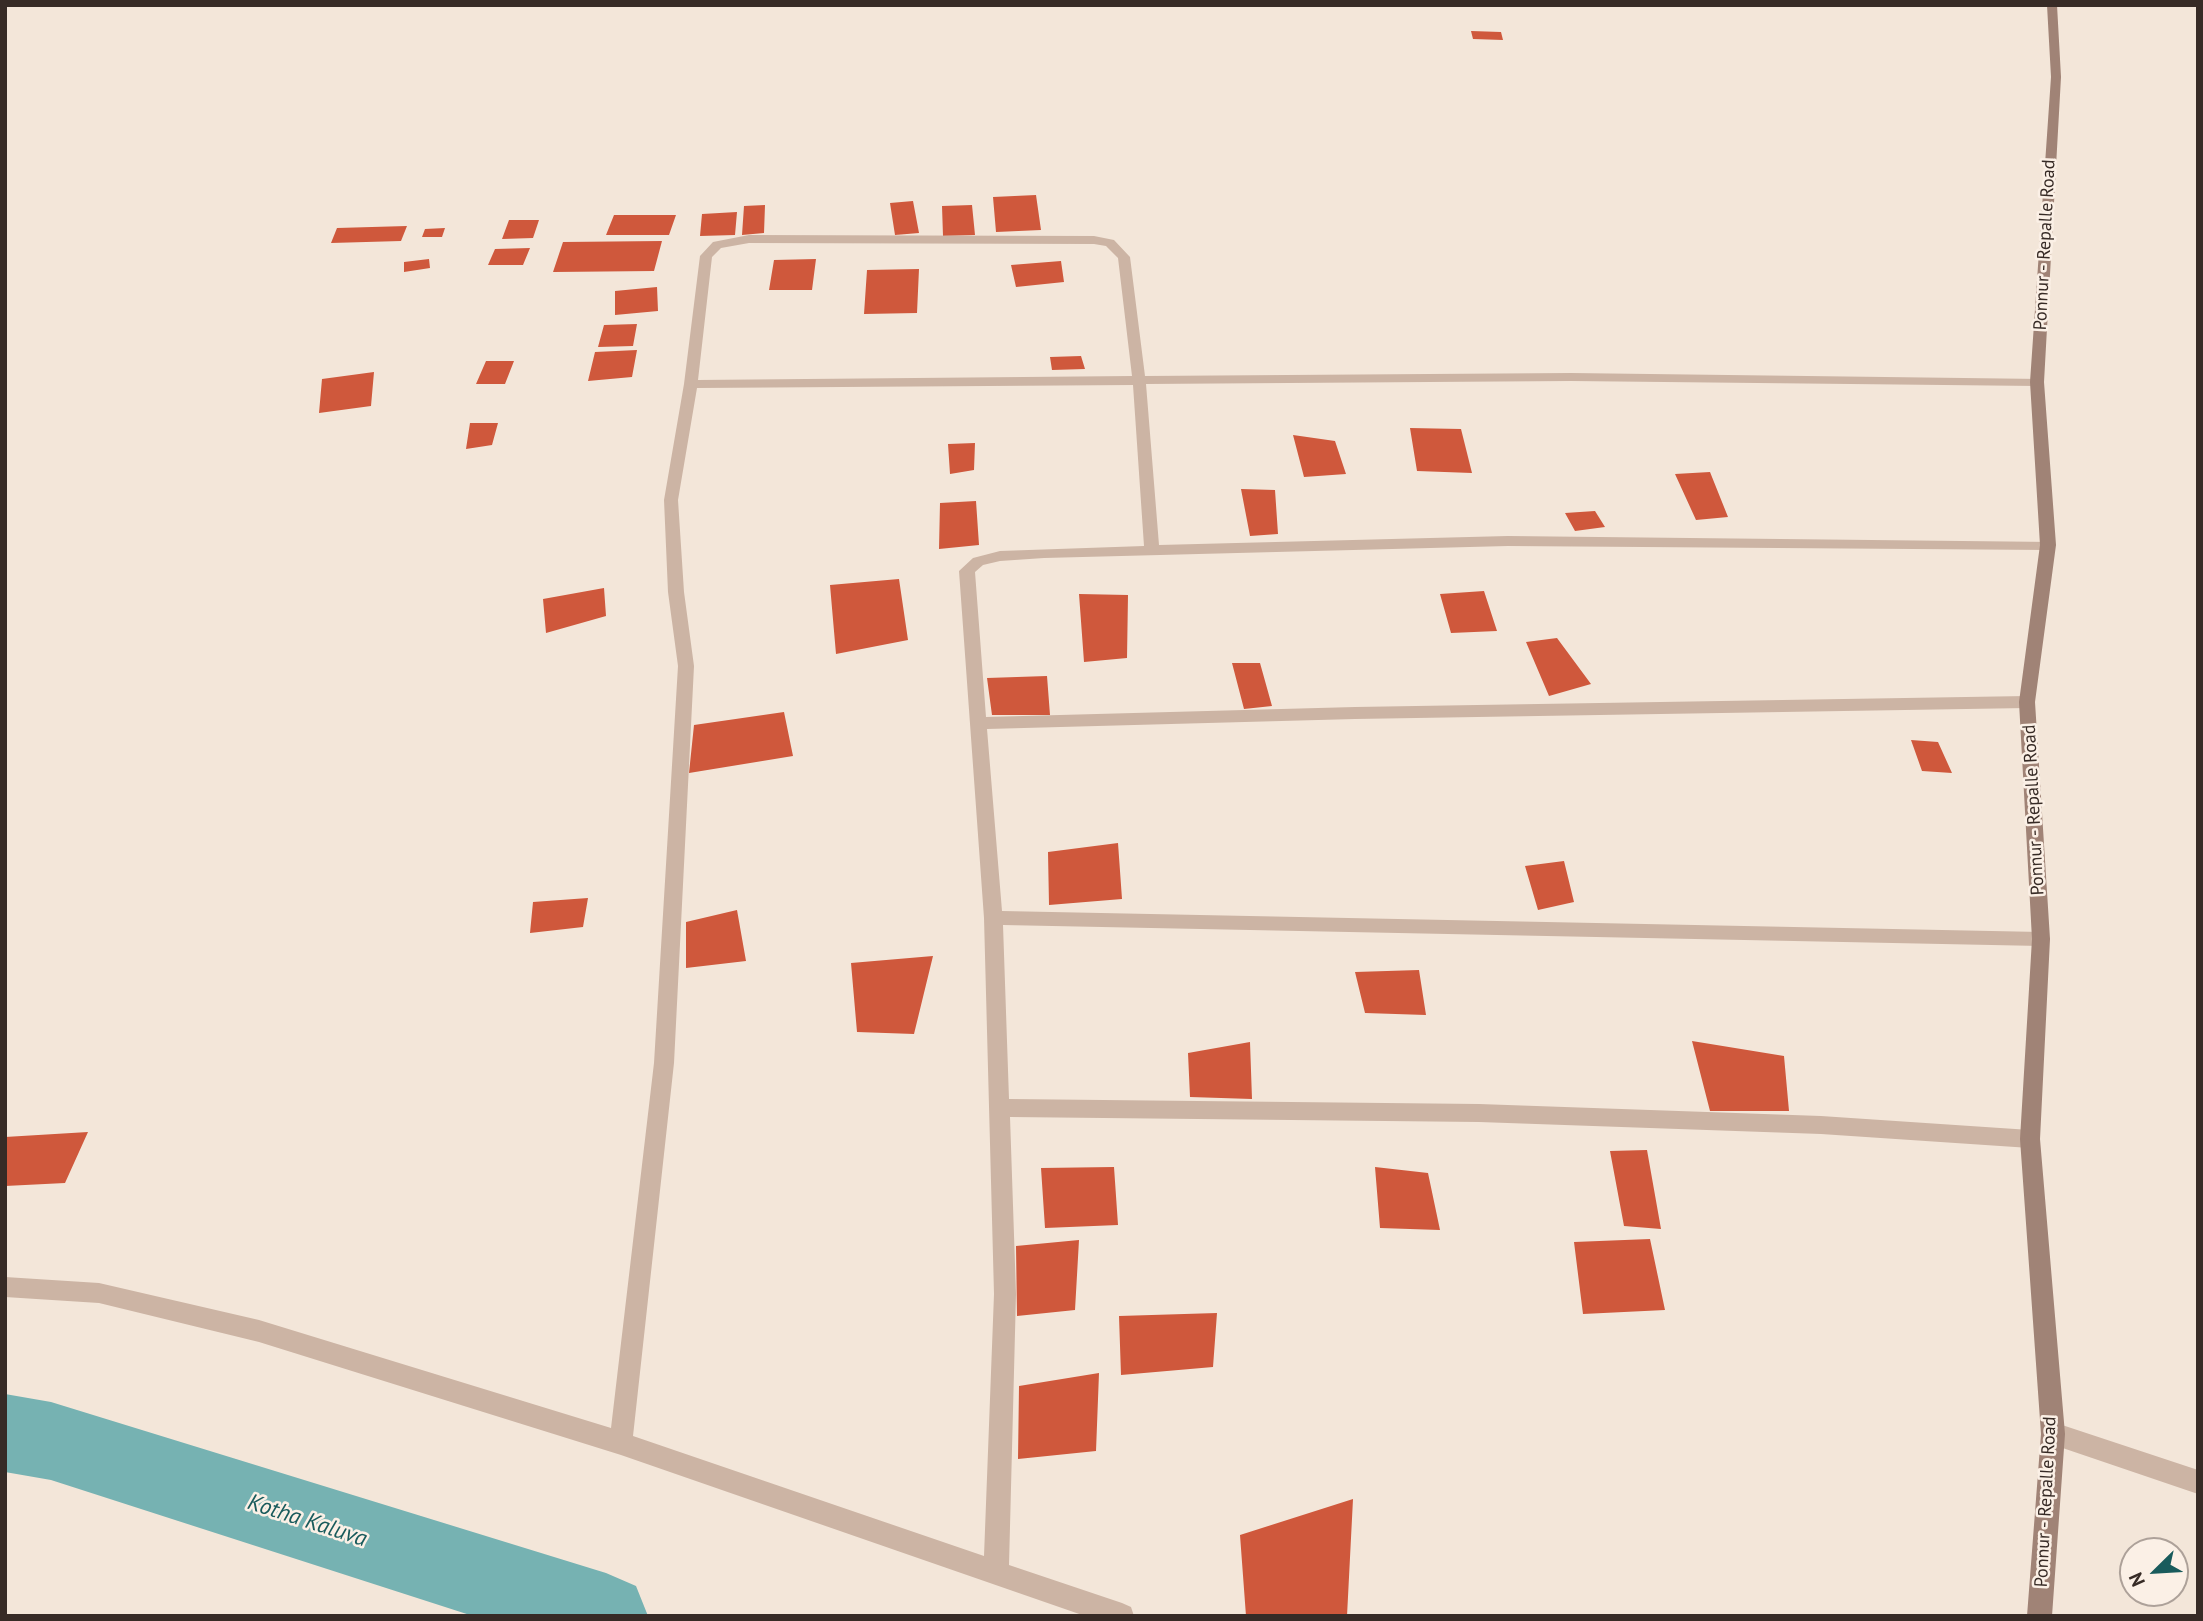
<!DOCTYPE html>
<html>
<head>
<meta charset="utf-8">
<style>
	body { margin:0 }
	#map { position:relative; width:2203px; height:1621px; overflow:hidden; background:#f3e6d9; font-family:"PT Sans",sans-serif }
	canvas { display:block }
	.frame { position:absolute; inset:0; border:7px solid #372b26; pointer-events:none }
	.north { position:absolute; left:2119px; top:1537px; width:70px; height:70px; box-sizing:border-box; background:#fbf0e6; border:2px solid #ada199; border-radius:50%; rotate:246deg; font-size:19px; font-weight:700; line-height:28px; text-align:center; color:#372b26 }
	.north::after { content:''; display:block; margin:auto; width:24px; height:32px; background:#195b5c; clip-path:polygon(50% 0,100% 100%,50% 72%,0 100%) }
</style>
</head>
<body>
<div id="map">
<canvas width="2203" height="1621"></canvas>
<div class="frame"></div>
<div class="north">N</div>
</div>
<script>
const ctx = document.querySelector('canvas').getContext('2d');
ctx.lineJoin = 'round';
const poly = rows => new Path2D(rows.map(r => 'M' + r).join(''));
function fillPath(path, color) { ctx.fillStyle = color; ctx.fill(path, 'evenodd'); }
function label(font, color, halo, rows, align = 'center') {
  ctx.font = font + ' "PT Sans",sans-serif'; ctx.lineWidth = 5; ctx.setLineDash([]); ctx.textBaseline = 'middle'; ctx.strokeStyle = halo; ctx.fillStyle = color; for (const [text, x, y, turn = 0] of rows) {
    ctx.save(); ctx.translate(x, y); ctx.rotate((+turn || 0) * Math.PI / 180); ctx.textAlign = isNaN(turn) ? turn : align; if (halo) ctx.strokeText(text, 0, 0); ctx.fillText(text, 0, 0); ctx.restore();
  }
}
const canal = poly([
	[5,1394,51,1402,606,1573,636,1586,648,1616,473,1616,51,1480,5,1472,5,1394]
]);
const building = poly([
	[1471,31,1501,32,1503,40,1473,39],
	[1036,195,1041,230,996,232,993,197],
	[913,201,919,233,895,235,890,203],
	[765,205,764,233,742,235,744,206],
	[972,205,975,235,943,236,942,206],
	[737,212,735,235,700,236,702,214],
	[614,215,676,215,669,235,606,235],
	[509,220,539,220,533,238,502,239],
	[407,226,401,241,331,243,337,228],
	[445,228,442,237,422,237,425,229],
	[662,241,654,271,553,272,563,242],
	[530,248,523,265,488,265,495,249],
	[429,259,430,268,404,272,404,262],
	[816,259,812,290,769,290,774,260],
	[1061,261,1064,282,1016,287,1011,265],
	[919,269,917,313,864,314,867,270],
	[657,287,658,311,615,315,615,291],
	[637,324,633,346,598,347,604,325],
	[637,350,632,377,588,381,595,352],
	[1081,356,1085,369,1052,370,1050,357],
	[486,361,514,361,505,384,476,384],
	[374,372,371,406,319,413,322,379],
	[470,423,498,423,492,445,466,449],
	[1410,428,1461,429,1472,473,1417,471],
	[1293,435,1335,441,1346,474,1304,477],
	[975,443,974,470,950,474,948,444],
	[1710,472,1728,517,1696,520,1675,474],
	[1241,489,1275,490,1278,534,1250,536],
	[976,501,979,545,939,549,940,503],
	[1595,511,1605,527,1575,531,1565,513],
	[899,579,908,640,836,654,830,585],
	[604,588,606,616,546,633,543,599],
	[1484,591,1497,631,1451,633,1440,594],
	[1079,594,1128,595,1127,658,1084,662],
	[1557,638,1591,684,1549,696,1526,642],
	[1232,663,1260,663,1272,706,1244,709],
	[1047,676,1050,715,992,715,987,678],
	[784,712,793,756,689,773,694,725],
	[1911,740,1938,742,1952,773,1922,771],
	[1118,843,1122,899,1049,905,1048,852],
	[1564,861,1574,902,1538,910,1525,866],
	[588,898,583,927,530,933,533,902],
	[737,910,746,961,686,968,686,922],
	[933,956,914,1034,857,1032,851,963],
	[1419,970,1426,1015,1365,1013,1355,972],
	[1692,1041,1784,1056,1789,1111,1710,1111],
	[1250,1042,1252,1099,1190,1097,1188,1053],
	[88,1132,65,1183,5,1186,5,1137],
	[1647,1150,1661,1229,1624,1226,1610,1151],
	[1114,1167,1118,1225,1045,1228,1041,1168],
	[1375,1167,1428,1173,1440,1230,1380,1228],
	[1650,1239,1665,1310,1583,1314,1574,1242],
	[1079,1240,1075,1310,1017,1316,1016,1246],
	[1217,1313,1213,1367,1121,1375,1119,1316],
	[1099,1373,1096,1451,1018,1459,1019,1386],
	[1353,1499,1347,1616,1246,1616,1240,1535]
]);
const minor = poly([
	[749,235,1094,236,1114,240,1130,257,1145,376,1571,373,2042,379,2044,382,2037,386,1571,381,1146,384,1159,545,1508,536,2053,542,2056,545,2053,548,2048,550,1508,546,1044,558,1000,561,983,565,975,572,986,717,1355,707,2027,696,2035,702,2027,708,1355,719,987,729,1002,911,2041,932,2048,934,2050,939,2048,944,2041,946,1003,925,1009,1099,1479,1104,1821,1116,2030,1130,2037,1133,2040,1139,2037,1145,2030,1148,1821,1134,1479,1122,1010,1117,1016,1294,1009,1565,1122,1603,1131,1607,1134,1616,1085,1616,621,1455,259,1342,99,1303,5,1297,5,1277,99,1283,259,1320,611,1428,654,1063,678,666,668,592,664,500,684,384,700,256,713,242,749,235],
	[749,243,1094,244,1106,246,1118,258,1132,376,698,380,712,257,721,248,749,243],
	[1133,385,1144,546,1000,551,973,558,959,571,984,918,994,1294,984,1556,633,1436,674,1063,694,666,684,592,678,500,697,388,1133,385],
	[2053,1422,2198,1470,2198,1494,2045,1442,2041,1434,2045,1426,2053,1422]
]);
const secondary = poly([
	[2047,5,2057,5,2061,77,2044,382,2056,545,2035,702,2050,939,2040,1139,2065,1434,2052,1616,2027,1616,2041,1434,2020,1139,2032,939,2019,702,2040,545,2030,382,2051,77,2047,5]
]);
const streetNames = [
	["Ponnur - Repalle Road",2045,245,-87],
	["Ponnur - Repalle Road",2034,810,-93],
	["Ponnur - Repalle Road",2046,1502,-87]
];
const nearWaternames = [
	["Kotha Kaluva",307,1521,18]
];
fillPath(canal, '#76b2b2');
fillPath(building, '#cf583c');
fillPath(minor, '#ccb4a4');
fillPath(secondary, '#a08376');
label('18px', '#372b26', '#fbf0e6', streetNames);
label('italic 23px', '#195b5c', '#fbf0e6', nearWaternames);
</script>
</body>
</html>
